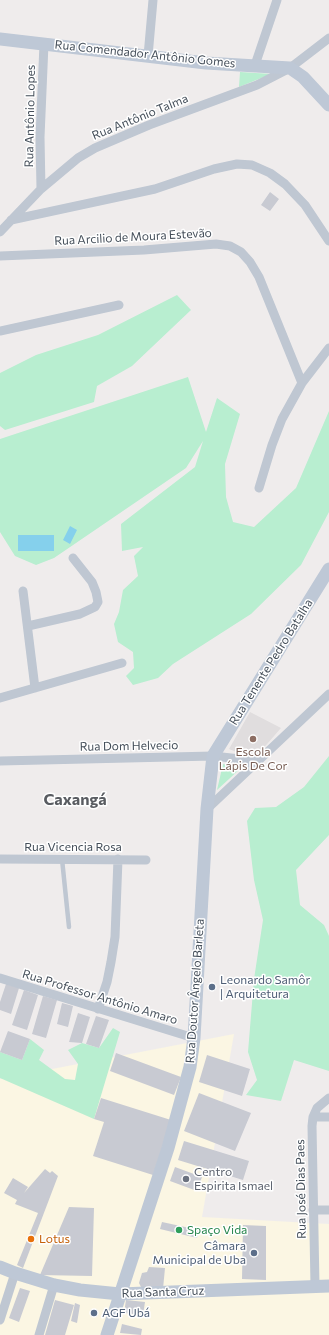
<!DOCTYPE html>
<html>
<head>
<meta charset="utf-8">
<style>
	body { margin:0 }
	canvas { display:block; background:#efecec }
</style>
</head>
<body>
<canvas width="329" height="1335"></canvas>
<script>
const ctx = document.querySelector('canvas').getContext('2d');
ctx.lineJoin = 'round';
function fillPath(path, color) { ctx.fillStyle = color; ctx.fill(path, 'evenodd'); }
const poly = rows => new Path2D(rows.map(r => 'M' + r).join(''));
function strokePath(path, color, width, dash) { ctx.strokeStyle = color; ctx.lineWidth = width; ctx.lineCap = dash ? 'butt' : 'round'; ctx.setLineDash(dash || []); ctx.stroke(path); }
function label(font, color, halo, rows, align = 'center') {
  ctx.font = font + ' Commissioner,sans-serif'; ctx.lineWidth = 3; ctx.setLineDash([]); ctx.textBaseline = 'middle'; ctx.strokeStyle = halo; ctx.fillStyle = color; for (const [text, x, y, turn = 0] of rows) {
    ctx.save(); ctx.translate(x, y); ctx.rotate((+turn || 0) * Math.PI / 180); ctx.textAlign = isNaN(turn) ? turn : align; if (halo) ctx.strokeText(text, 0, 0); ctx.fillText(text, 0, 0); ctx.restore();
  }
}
const commercial = poly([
	[234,1034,202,1217,329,1224,329,1335,0,1335,0,1079]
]);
const education = poly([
	[250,712,281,728,254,759,229,749]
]);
const green = poly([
	[240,72,271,74,239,87],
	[177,295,191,310,132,366,97,386,94,402,5,430,0,426,0,373,36,355,98,335],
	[188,377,206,432,217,398,240,414,225,464,226,497,233,522,254,527,296,488,329,411,329,512,301,565,251,614,173,664,158,678,133,685,126,676,134,668,133,652,118,642,114,624,119,612,123,590,138,576,134,556,143,547,122,551,121,524,195,467,203,441,186,468,54,558,36,565,15,556,0,532,0,439],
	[329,756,329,835,296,870,300,905,324,925,329,936,329,1071,294,1060,281,1101,246,1095,257,1080,248,1052,254,979,263,920,254,880,247,821,255,808,276,807,304,787],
	[223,764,241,768,217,790],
	[113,1028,120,1032,94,1119,0,1078,0,1052,22,1060,30,1039,44,1050,39,1060,65,1079,75,1080,78,1064,68,1050,82,1043,99,1048]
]);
const water = poly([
	[70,526,77,530,70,544,63,540],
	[18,535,54,535,54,551,18,551]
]);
const building = poly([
	[270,192,279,199,270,211,261,205],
	[6,984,19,988,11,1014,0,1010,0,1002],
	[24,990,38,995,27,1030,12,1025],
	[43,996,57,1000,46,1038,32,1034],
	[62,1003,73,1006,68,1027,57,1024],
	[78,1013,90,1017,82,1043,69,1042],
	[96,1016,109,1020,99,1048,86,1044],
	[8,1031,30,1039,22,1060,0,1052],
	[116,1053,181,1077,174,1095,110,1071],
	[207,1055,250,1069,242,1096,199,1082],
	[199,1093,251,1113,235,1151,184,1131],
	[101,1098,171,1120,153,1175,93,1156,104,1122,94,1119],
	[184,1141,249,1161,243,1180,178,1160],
	[175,1167,202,1177,197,1191,170,1181],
	[45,1169,50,1173,52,1171,58,1176,23,1268,17,1265,38,1213,15,1204,17,1200,4,1193,13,1178,28,1187,24,1193],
	[69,1207,94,1208,92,1276,40,1275],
	[162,1222,199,1230,197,1238,160,1229],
	[243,1225,266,1226,266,1280,242,1279],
	[149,1267,165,1268,163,1289,141,1287,139,1283,142,1273,147,1272],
	[20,1288,30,1291,19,1322,9,1318],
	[55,1300,74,1305,65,1335,45,1335],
	[126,1300,145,1302,143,1315,124,1313],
	[75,1303,80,1305,77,1323,71,1321],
	[122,1324,142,1329,141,1335,120,1333]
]);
const lane = poly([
	[62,859,69,927]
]);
const street = poly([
	[148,56,153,0],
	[255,65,277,0],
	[41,189,40,137,44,44],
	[11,220,155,189,214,169,237,164,252,165,270,173,285,184,305,205,329,241],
	[0,232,41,189,78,158,95,148,149,125,257,85,290,68,329,38],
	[0,256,144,250,216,244,230,246,241,252,250,262,259,277,302,383],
	[0,331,119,305],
	[259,488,272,445,282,419,302,383,329,348],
	[23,591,35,688],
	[28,626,80,614,95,607,98,602,96,592,92,582,73,558],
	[0,698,122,663],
	[0,761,213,756,258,761],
	[207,809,329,694],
	[0,859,146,860],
	[0,978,194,1038],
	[98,1009,107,982,111,962,115,937,118,859],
	[313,1117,329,1117],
	[313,1210,329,1210],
	[315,1286,312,1126,313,1117,317,1108,329,1098],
	[0,1320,15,1273],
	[39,1335,54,1285]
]);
const secondary = poly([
	[0,39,206,63,290,68,303,77,329,105],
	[0,1267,15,1273,54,1285,80,1290,120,1294,329,1286],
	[107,1335,168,1148,190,1067,194,1038,207,809,213,756,329,569]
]);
const markers = [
	[253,739,4,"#8d6e63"],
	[212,987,4,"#5c6f8a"],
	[186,1179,4,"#6b7280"],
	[179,1230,4,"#2e9e5b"],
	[31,1239,4,"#e8710a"],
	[254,1253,4,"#5c6f8a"],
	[94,1313,4,"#5c6f8a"]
];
const streetNames = [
	["Rua Comendador Antônio Gomes",145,54,6],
	["Rua Antônio Lopes",30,116,-89],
	["Rua Antônio Talma",140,117,-22],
	["Rua Arcilio de Moura Estevão",133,237,-3],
	["Rua Tenente Pedro Batalha",271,662,-58],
	["Rua Dom Helvecio",129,746,-1],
	["Rua Vicencia Rosa",73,847],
	["Rua Doutor Ângelo Barleta",195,991,-86],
	["Rua Professor Antônio Amaro",100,997,17],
	["Rua José Dias Paes",301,1189,-91],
	["Rua Santa Cruz",163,1292,-2]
];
const educationNames = [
	["Escola",253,752],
	["Lápis De Cor",253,766]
];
const serviceNames = [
	["Leonardo Samôr",220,980],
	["| Arquitetura",220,994],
	["Câmara",246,1246,"right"],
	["Municipal de Uba",246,1260,"right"],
	["AGF Ubá",102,1313]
];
const worshipNames = [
	["Centro",194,1172],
	["Espirita Ismael",194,1186]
];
const leisureNames = [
	["Spaço Vida",187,1230]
];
const foodNames = [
	["Lotus",39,1239]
];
const districtNames = [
	["Caxangá",75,800]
];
fillPath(commercial, '#fbf6e3');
fillPath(education, '#e0ddde');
fillPath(green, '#b8eed0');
fillPath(water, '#85d0ec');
fillPath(building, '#c8cad2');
strokePath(lane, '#bfc7d2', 4.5);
strokePath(street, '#bfc7d2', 9);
strokePath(secondary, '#bec8d6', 13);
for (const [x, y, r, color] of markers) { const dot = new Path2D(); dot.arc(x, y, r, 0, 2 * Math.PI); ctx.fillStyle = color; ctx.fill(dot); strokePath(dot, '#fff', 1.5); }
label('12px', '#444e59', '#fff', streetNames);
label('12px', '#785e54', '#fff', educationNames);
label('12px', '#4e5e75', '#fff', serviceNames, 'left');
label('12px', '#5b616d', '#fff', worshipNames, 'left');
label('12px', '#27864d', '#fff', leisureNames, 'left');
label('12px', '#c56008', '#fff', foodNames, 'left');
label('bold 16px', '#595c61', '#fff', districtNames);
</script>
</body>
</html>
